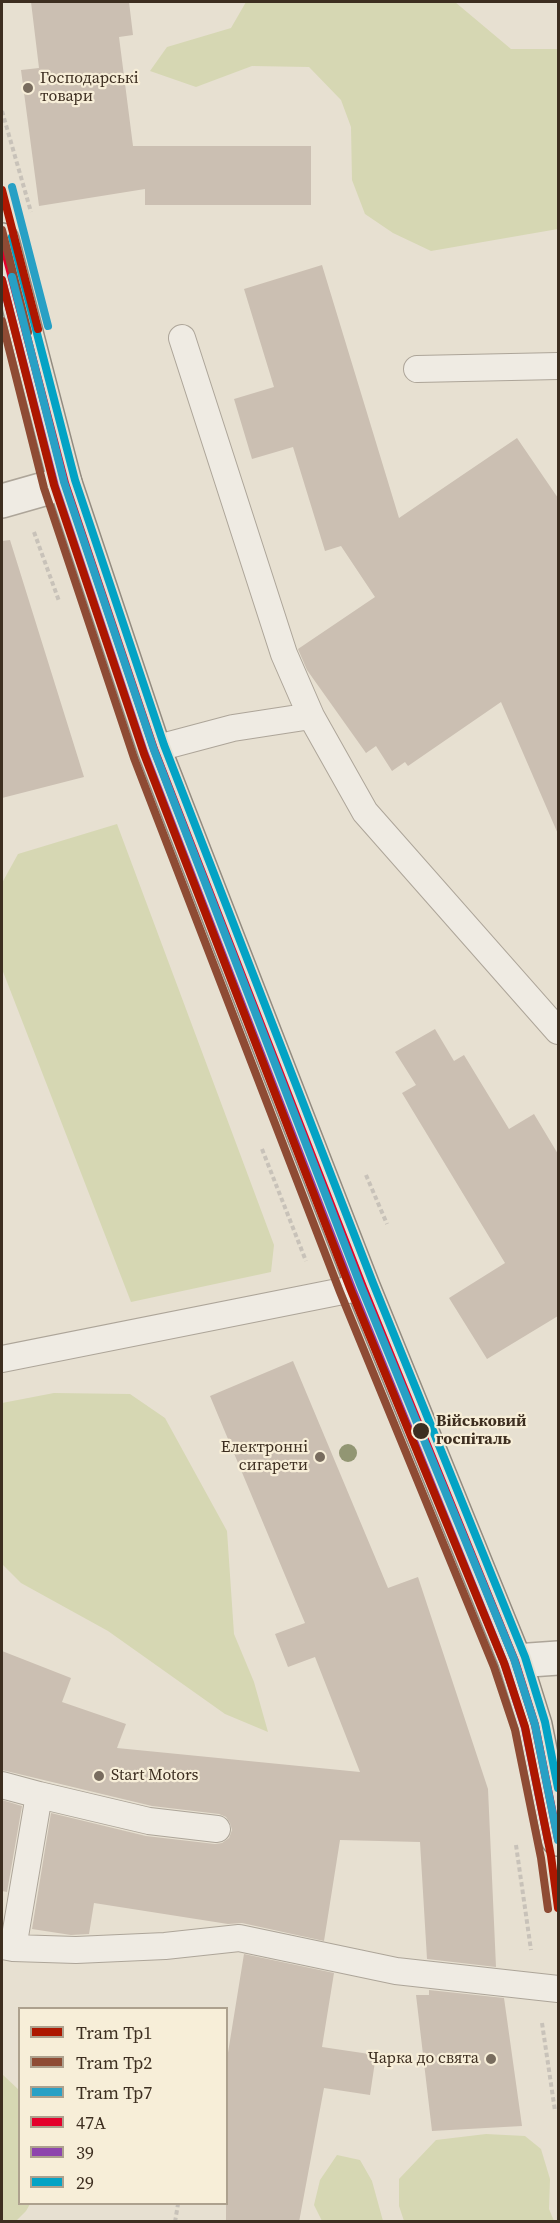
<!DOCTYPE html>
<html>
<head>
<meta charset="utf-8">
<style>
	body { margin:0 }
	#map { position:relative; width:560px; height:2223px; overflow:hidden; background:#e7e0d1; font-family:"Source Serif 4",serif }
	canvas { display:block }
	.frame { position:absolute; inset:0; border:3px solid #3d2e20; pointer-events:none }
	.legend { position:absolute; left:18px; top:2007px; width:210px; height:198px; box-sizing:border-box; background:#f7eed8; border:2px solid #ada18e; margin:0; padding:8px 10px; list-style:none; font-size:18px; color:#3d2e20 }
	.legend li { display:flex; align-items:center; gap:12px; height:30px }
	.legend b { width:30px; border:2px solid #ada18e }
</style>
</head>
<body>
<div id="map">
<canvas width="560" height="2223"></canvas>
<div class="frame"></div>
<ul class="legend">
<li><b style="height:8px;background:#ad1700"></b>Tram Тр1</li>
<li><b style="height:8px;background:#8e4b34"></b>Tram Тр2</li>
<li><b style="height:8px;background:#28a0c5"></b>Tram Тр7</li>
<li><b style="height:8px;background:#e4002b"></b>47А</li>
<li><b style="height:8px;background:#8e44ad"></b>39</li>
<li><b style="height:8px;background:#03a3c5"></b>29</li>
</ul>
</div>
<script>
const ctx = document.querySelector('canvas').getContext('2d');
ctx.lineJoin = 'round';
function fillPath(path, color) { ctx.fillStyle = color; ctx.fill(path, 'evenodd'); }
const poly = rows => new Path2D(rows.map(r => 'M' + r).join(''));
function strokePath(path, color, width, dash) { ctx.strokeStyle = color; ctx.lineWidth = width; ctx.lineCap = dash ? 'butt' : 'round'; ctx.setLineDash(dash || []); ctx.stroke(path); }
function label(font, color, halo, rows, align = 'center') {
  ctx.font = font + ' "Source Serif 4",serif'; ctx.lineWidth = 4.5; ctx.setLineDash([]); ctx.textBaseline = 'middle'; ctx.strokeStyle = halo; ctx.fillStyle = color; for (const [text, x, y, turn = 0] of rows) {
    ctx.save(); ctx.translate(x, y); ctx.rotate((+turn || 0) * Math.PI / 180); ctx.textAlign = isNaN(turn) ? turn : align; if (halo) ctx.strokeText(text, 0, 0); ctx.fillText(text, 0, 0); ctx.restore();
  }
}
const green = poly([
	[246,2,455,2,511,49,558,49,558,229,431,251,393,233,365,214,352,180,351,127,341,100,309,67,252,66,196,87,150,71,167,47,231,28],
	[117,824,274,1245,271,1272,131,1302,2,969,2,883,18,854],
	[54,1393,130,1394,165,1418,227,1531,234,1634,254,1682,268,1732,225,1714,108,1631,21,1583,2,1564,2,1403],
	[2,2074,19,2090,20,2204,30,2204,26,2211,16,2221,2,2221],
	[486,2134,525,2136,541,2149,550,2179,549,2209,554,2221,404,2221,399,2206,399,2179,436,2140],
	[337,2155,360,2160,372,2181,383,2221,322,2221,314,2205,320,2180]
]);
const building = poly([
	[31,2,129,2,133,35,119,37,133,146,311,146,311,205,145,205,145,189,39,206,21,70,39,68],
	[322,265,399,518,517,438,558,498,558,834,501,702,408,766,405,762,392,771,376,746,366,753,307,670,298,649,375,597,341,546,325,551,293,447,252,459,234,399,274,387,244,289],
	[10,540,84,777,2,798,2,541],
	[435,1029,454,1061,464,1055,509,1129,534,1114,558,1154,558,1316,487,1359,449,1298,505,1263,402,1093,416,1085,395,1052],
	[293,1361,388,1588,418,1577,488,1789,496,1967,427,1959,420,1842,340,1840,324,1941,242,1923,228,1924,94,1903,89,1934,71,1935,32,1929,51,1813,146,1836,215,1844,222,1843,229,1838,232,1830,230,1823,226,1817,219,1814,152,1806,2,1770,2,1651,71,1678,62,1702,126,1724,117,1748,360,1772,315,1657,288,1667,275,1634,305,1623,210,1396],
	[2,1800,22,1806,7,1892,2,1891],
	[244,1954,334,1973,322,2047,376,2055,370,2095,324,2088,299,2222,226,2222,226,2065],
	[429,1990,504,1998,522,2126,432,2131,416,1995,429,1995]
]);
const path = poly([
	[2,111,31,212],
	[34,532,59,601],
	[262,1149,306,1261],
	[366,1175,387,1224],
	[516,1845,531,1950],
	[542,2023,555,2111],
	[175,2222,178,2204]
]);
const service = poly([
	[182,338,284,654,311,716],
	[417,369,558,366],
	[154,749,233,728,311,716,365,812,558,1031],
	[2,1359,363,1287],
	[2,1785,39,1795,13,1948],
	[39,1795,149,1821,217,1829],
	[2,1946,13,1948,76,1950,165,1946,239,1938,396,1971,558,1989]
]);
const minor = poly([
	[2,501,65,483]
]);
const tertiary = poly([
	[515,1661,558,1658]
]);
const primary = poly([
	[2,240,65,483,154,749,363,1287,515,1661,535,1725,558,1839]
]);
const bus1 = poly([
	[2,240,65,483,154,749,363,1287,515,1661,535,1725,558,1839]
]);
const bus2 = poly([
	[2,280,55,486,144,752,353,1291,505,1665,525,1728,548,1841]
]);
const bus3 = poly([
	[12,237,75,480,164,745,373,1283,525,1657,545,1722,558,1788]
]);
const tram1 = poly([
	[2,190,38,329],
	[2,280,54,485,144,754,350,1288,504,1663,525,1727,551,1856,558,1908]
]);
const tram2 = poly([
	[2,230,28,332],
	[2,321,44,488,134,758,340,1292,494,1667,515,1730,541,1858,548,1909]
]);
const tram3 = poly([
	[12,187,48,326],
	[12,277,64,482,154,750,360,1284,514,1659,535,1725,558,1840]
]);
const trees = [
	[348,1453]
];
const markers = [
	[28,88,6,"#786c5e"],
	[421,1431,9,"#3d2e20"],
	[320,1457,6,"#786c5e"],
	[99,1776,6,"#786c5e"],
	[491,2059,6,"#786c5e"]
];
const poiNames = [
	["Господарські",40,79],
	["товари",40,97],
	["Електронні",308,1448,"right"],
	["сигарети",308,1466,"right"],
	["Start Motors",111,1776],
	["Чарка до свята",479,2059,"right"]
];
const stopNames = [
	["Військовий",436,1422],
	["госпіталь",436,1440]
];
fillPath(green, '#d6d7b3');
fillPath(building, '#cbbfb2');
strokePath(service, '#ada599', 28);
strokePath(minor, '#ada599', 36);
strokePath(tertiary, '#ada599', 36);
strokePath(primary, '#928b80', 36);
strokePath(path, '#c8c2b9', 4, [4.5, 3]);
strokePath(service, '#efebe3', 26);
strokePath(minor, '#efebe3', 33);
strokePath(tertiary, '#efebe3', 33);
strokePath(primary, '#e6e1d4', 33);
strokePath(bus1, '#e4002b', 8);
strokePath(bus2, '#8e44ad', 8);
strokePath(bus3, '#03a3c5', 8);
strokePath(tram1, '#ad1700', 8);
strokePath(tram2, '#8e4b34', 8);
strokePath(tram3, '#28a0c5', 8);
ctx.fillStyle = '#929673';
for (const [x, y] of trees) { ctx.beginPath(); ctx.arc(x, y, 9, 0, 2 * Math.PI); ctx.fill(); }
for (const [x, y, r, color] of markers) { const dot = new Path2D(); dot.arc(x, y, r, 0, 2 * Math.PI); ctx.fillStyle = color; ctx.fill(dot); strokePath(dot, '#f7eed8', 2); }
label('16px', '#3d2e20', '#f7eed8', poiNames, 'left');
label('bold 16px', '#3d2e20', '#f7eed8', stopNames, 'left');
</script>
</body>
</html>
